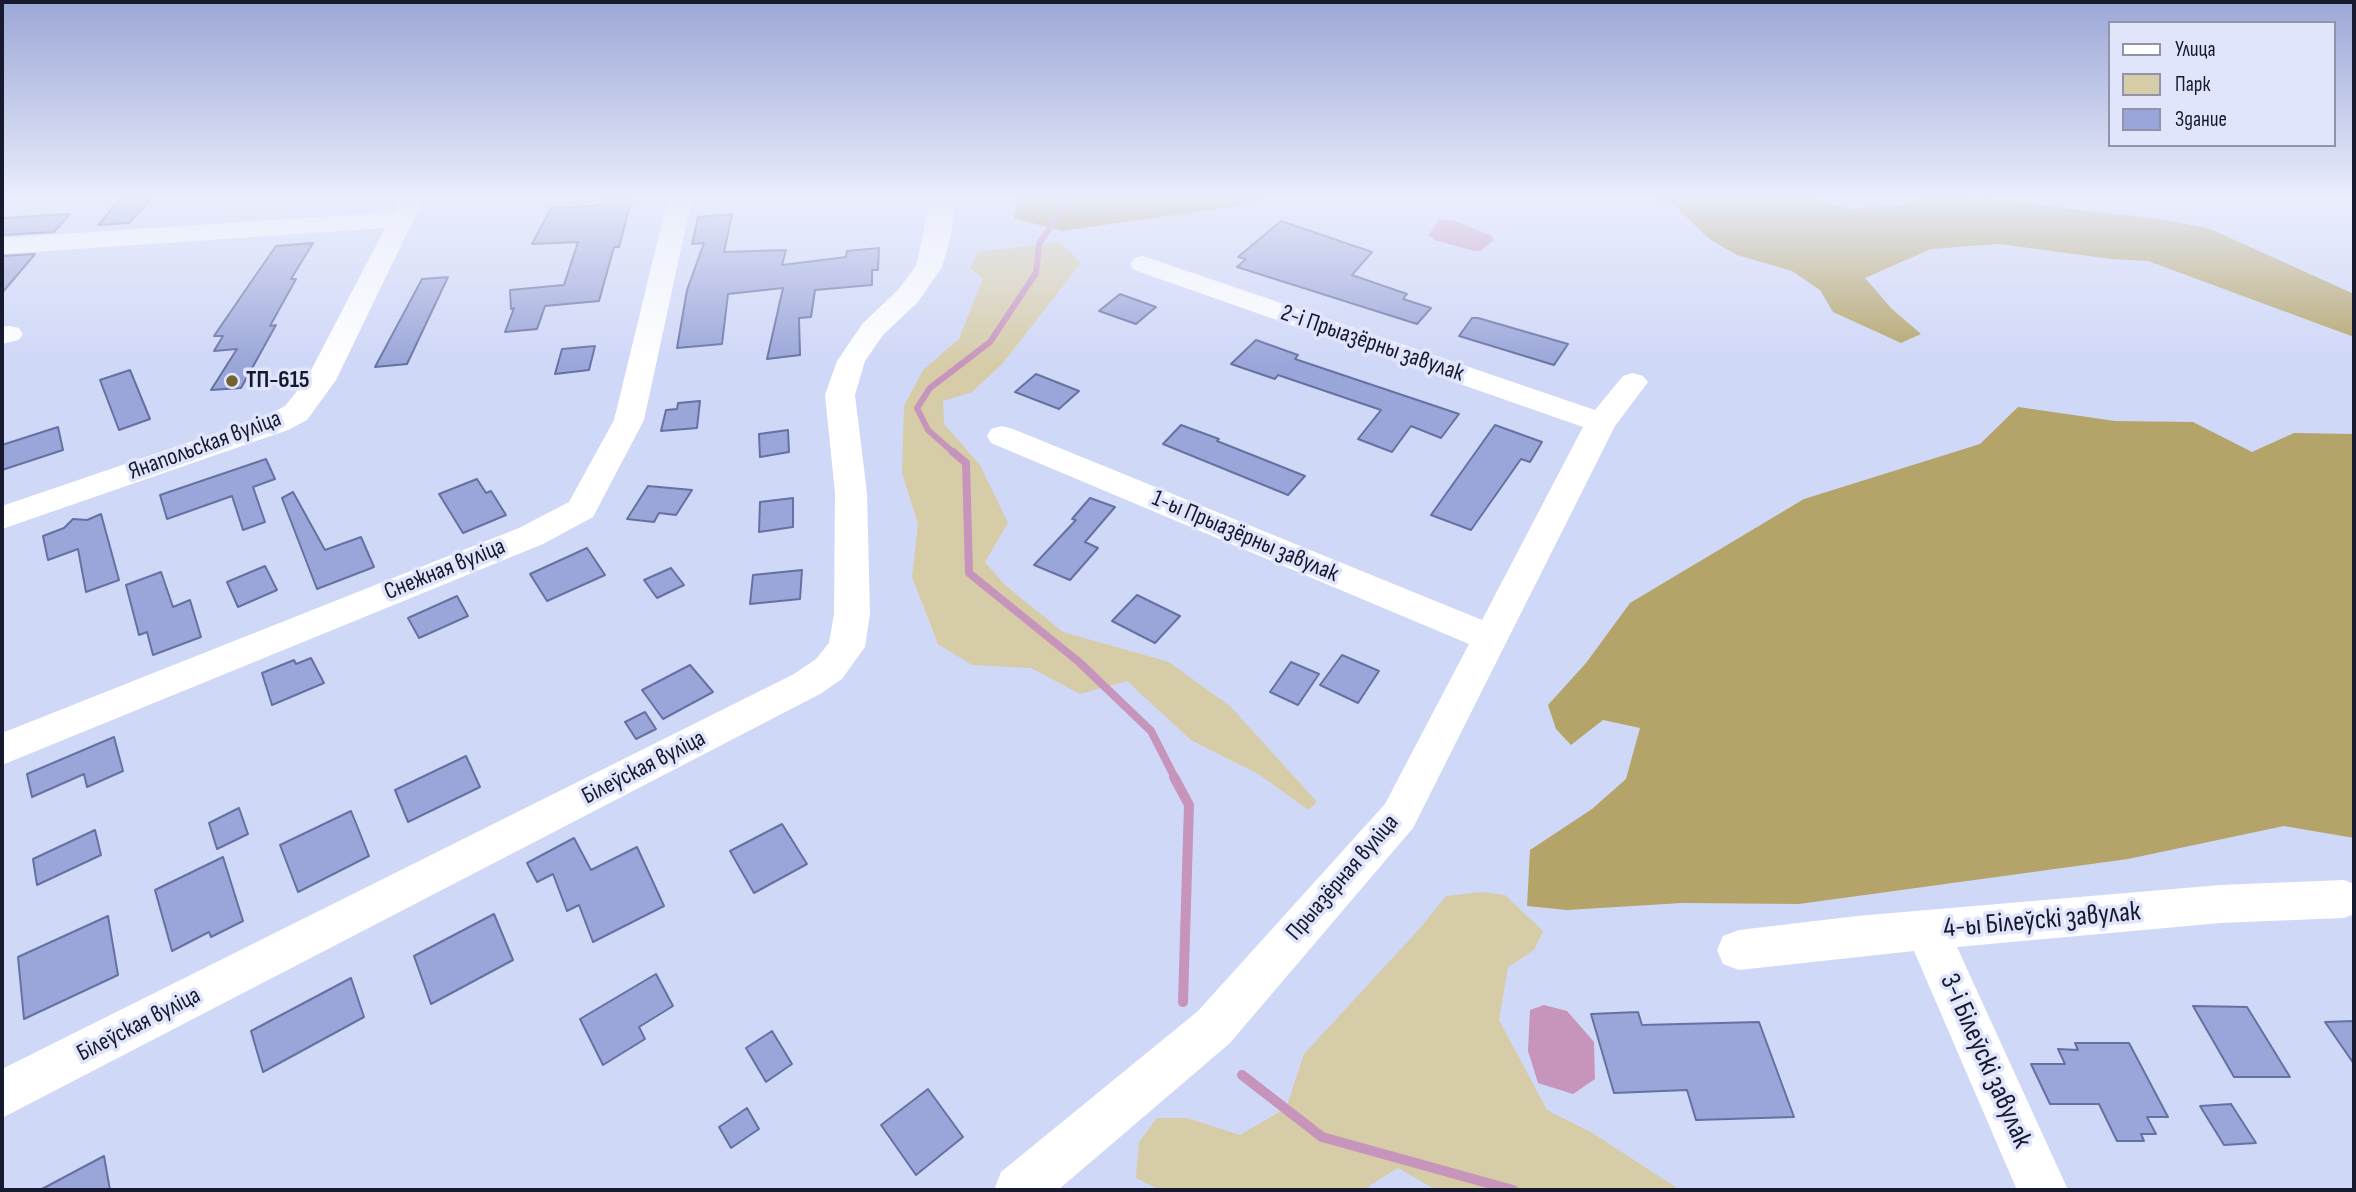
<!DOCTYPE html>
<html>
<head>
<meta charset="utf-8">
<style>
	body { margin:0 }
	#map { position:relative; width:2356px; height:1192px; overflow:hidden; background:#d0d8f8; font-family:"Sofia Sans Condensed",sans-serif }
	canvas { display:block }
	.frame { position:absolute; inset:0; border:4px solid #171a2e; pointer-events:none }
	.legend { position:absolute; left:2108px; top:21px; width:228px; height:126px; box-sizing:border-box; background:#e0e5fc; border:2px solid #9094aa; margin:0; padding:9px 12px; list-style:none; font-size:21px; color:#171a2e }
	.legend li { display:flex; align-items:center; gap:14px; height:35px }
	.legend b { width:35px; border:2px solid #9094aa }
</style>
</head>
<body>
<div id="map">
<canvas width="2356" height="1192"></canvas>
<div class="frame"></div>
<ul class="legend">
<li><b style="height:9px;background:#fff"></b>Улица</li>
<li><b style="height:19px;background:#d6cca8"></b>Парк</li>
<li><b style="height:19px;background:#9aa5d9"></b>Здание</li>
</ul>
</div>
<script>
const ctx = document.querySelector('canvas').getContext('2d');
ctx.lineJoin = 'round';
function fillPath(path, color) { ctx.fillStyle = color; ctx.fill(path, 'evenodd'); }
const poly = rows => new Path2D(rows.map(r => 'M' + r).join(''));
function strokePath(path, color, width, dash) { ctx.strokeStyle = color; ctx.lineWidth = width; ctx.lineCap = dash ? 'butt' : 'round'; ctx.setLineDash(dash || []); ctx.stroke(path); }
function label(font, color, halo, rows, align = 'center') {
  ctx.font = font + ' "Sofia Sans Condensed",sans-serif'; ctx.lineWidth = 7; ctx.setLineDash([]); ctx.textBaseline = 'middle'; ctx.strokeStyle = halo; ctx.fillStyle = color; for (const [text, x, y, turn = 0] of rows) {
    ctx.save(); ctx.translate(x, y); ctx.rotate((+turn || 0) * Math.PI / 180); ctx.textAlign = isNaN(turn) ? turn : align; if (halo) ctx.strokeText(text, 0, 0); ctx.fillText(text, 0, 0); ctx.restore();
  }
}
const green = poly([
	[1060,242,1081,263,1003,363,972,392,943,401,944,424,980,465,1008,523,985,562,1005,585,1063,632,1169,662,1231,707,1317,802,1308,810,1260,775,1191,740,1127,681,1080,694,1031,668,972,665,938,644,912,577,918,524,902,473,904,406,923,370,959,339,983,278,970,268,978,252],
	[1482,892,1505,895,1543,931,1534,950,1508,967,1499,1020,1547,1110,1591,1132,1680,1190,1436,1190,1398,1168,1369,1186,1367,1190,1160,1190,1136,1178,1139,1142,1157,1118,1187,1118,1240,1135,1286,1108,1304,1054,1421,927,1446,896]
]);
const forest = poly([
	[1018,198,1266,198,1231,207,1061,231,1014,218],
	[1650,198,1815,198,1848,209,1898,206,1922,198,1988,199,2159,219,2208,228,2354,294,2354,337,2148,261,2111,259,1999,244,1931,249,1865,278,1892,309,1921,334,1901,343,1833,312,1820,290,1792,271,1737,255,1709,239,1675,206],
	[2018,407,2115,421,2193,422,2252,452,2294,433,2354,434,2354,838,2284,826,2128,859,1799,904,1682,903,1567,910,1527,906,1530,850,1592,809,1626,779,1640,728,1603,720,1571,745,1556,729,1548,705,1586,663,1630,603,1804,499,1980,444]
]);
const water = poly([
	[1440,219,1455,221,1492,236,1493,241,1482,250,1474,251,1435,240,1428,235],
	[1544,1005,1567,1011,1594,1042,1595,1079,1573,1094,1538,1083,1528,1051,1530,1010]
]);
const streamFar2 = poly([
	[955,454,928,430,917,408,930,388,990,342,1036,273,1039,244,1066,204,1076,198]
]);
const streamFar1 = poly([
	[953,452,966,463,969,573,1079,662,1151,731,1175,778]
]);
const stream = poly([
	[1174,777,1189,805,1183,1002],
	[1242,1075,1322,1137,1513,1190]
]);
const building = poly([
	[604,198,632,198,619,247,614,247,599,301,545,306,537,329,505,332,514,308,511,309,510,290,564,285,578,242,532,244,551,208,593,206,603,203,604,198],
	[151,199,129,223,98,225,120,200,151,199],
	[70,214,54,232,2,235,2,218,70,214],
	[732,214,724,252,786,250,782,265,846,257,847,251,879,248,878,270,872,270,872,285,815,290,811,317,799,318,800,355,767,359,783,288,728,294,722,344,677,348,687,290,704,243,692,244,698,217,732,214],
	[1281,221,1372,252,1352,275,1407,294,1403,299,1431,308,1417,324,1237,267,1246,259,1238,257,1281,221],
	[313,243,291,279,296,279,270,326,276,325,241,388,211,390,237,349,214,351,223,336,214,336,251,282,276,246,313,243],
	[35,254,2,293,2,256,35,254],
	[448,277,407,364,375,367,422,279,448,277],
	[1120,294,1156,307,1136,324,1099,311,1120,294],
	[1472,318,1478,318,1568,344,1554,365,1459,336,1472,318],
	[1256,340,1298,355,1295,359,1459,414,1441,438,1411,426,1392,452,1358,439,1381,410,1278,375,1275,379,1231,364,1256,340],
	[595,346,589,370,555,374,562,349,595,346],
	[130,370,150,419,119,430,100,380,130,370],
	[1036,374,1079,391,1059,409,1015,392,1036,374],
	[700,401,697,428,661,431,666,410,677,409,678,403,700,401],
	[1181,425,1219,439,1217,441,1305,476,1288,495,1163,444,1181,425],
	[1495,425,1542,442,1530,462,1521,459,1471,530,1431,515,1495,425],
	[58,427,63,450,2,470,2,445,58,427],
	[788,430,789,452,760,457,759,434,788,430],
	[266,459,275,479,253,487,265,522,243,530,232,496,167,519,160,495,266,459],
	[477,479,486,493,491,491,506,515,463,533,439,494,477,479],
	[648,486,692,490,676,515,659,513,654,522,627,519,648,486],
	[293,492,325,550,361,537,374,567,317,589,282,498,293,492],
	[793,498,793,527,759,532,760,502,793,498],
	[1090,498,1115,507,1085,542,1098,548,1070,580,1034,565,1076,520,1072,519,1090,498],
	[101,514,119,580,86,592,78,549,48,560,43,536,64,528,73,519,87,520,101,514],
	[587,548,605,575,547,601,530,574,587,548],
	[265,566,277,590,238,607,227,582,265,566],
	[671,568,684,585,657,598,644,580,671,568],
	[802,570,800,599,750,604,753,575,802,570],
	[161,572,173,607,190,600,201,637,153,655,147,632,139,635,126,585,161,572],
	[1137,595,1180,616,1155,643,1112,621,1137,595],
	[457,596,468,616,419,638,408,618,457,596],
	[1342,655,1379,671,1358,703,1320,685,1342,655],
	[311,658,324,683,272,705,262,673,294,660,296,664,311,658],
	[1291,662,1319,674,1298,705,1270,692,1291,662],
	[690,665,713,692,663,719,642,690,690,665],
	[645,712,656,729,636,739,625,722,645,712],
	[114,737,123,771,87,787,84,774,32,797,27,774,114,737],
	[466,756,480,787,408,822,395,790,466,756],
	[239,808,248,834,217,849,209,823,239,808],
	[351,811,369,856,298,892,280,845,351,811],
	[782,824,807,864,754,893,730,851,782,824],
	[95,830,101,855,37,885,33,859,95,830],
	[574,838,591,870,637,847,664,906,593,942,579,905,567,911,553,874,537,882,527,863,574,838],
	[223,857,243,921,211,937,209,932,172,951,155,890,223,857],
	[494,914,513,960,431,1004,414,956,494,914],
	[108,916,118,975,24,1019,18,957,108,916],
	[656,974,673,1006,639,1027,645,1039,603,1065,580,1019,656,974],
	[351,978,364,1017,263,1072,251,1031,351,978],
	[2193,1006,2247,1007,2290,1077,2234,1077,2193,1006],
	[1638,1012,1642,1025,1759,1022,1794,1117,1696,1120,1687,1090,1614,1093,1591,1014,1638,1012],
	[2354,1021,2354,1064,2325,1022,2354,1021],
	[772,1031,792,1064,766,1082,746,1048,772,1031],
	[2075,1043,2129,1043,2168,1117,2147,1117,2156,1134,2141,1134,2144,1141,2117,1141,2099,1104,2050,1104,2031,1064,2065,1064,2058,1049,2078,1050,2075,1043],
	[928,1089,963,1137,916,1175,881,1125,928,1089],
	[2231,1104,2256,1143,2224,1145,2200,1106,2231,1104],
	[747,1108,759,1129,731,1148,719,1127,747,1108],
	[104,1156,110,1190,40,1190,104,1156]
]);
const minor = poly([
	[400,198,424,198,336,380,307,420,288,430,2,529,2,506,266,416,285,406,306,380,385,228,2,254,2,238,393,212,400,198],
	[668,198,692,198,644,420,593,517,543,544,2,765,2,733,519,528,569,502,614,420,668,198],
	[931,198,955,198,951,235,942,267,918,302,883,335,865,361,855,395,867,493,870,614,865,647,842,679,820,694,2,1118,2,1069,794,674,816,659,829,643,834,614,835,493,825,395,837,361,863,323,898,290,916,266,931,198],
	[1143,256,1595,410,1623,376,1633,373,1643,376,1648,382,1615,426,1413,828,1230,1043,1058,1190,994,1190,1001,1172,1198,1011,1385,804,1469,644,991,443,987,436,991,429,1002,426,1013,429,1482,620,1583,427,1134,270,1130,264,1134,258,1143,256],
	[9,326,19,328,23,334,19,340,2,344,2,327,9,326],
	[2344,880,2354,884,2354,914,2344,918,2220,923,1957,947,2068,1190,2017,1190,1914,951,1739,970,1723,964,1717,950,1723,936,1739,930,1857,916,2220,885,2344,880]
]);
const markers = [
	[232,381,7,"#716330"]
];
const streetNames = [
	["2-і Прыазёрны завулак",1372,344,19],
	["Янапольская вуліца",205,446,-20],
	["1-ы Прыазёрны завулак",1245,537,23],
	["Снежная вуліца",445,570,-22],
	["Білеўская вуліца",644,768,-27],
	["Прыазёрная вуліца",1343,878,-49],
	["Білеўская вуліца",139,1025,-27]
];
const poiNames = [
	["ТП-615",246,381]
];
const nearStreetnames = [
	["4-ы Білеўскі завулак",2042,921,-5],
	["3-і Білеўскі завулак",1985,1061,66]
];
fillPath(green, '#d6cca8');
fillPath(forest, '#b4a469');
fillPath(water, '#c794bc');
strokePath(streamFar2, '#c794bc', 6);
strokePath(streamFar1, '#c794bc', 8);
strokePath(stream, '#c794bc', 10);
fillPath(building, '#9aa5d9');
strokePath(building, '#6671a1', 2);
fillPath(minor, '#fff');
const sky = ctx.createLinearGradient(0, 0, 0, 365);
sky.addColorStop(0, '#9ba7d6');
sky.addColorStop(0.54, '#eaedfc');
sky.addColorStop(1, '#eaedfc00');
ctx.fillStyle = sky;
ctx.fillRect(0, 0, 2356, 365);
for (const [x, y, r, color] of markers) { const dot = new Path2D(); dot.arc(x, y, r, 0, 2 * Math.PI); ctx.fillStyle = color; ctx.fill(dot); strokePath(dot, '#e0e5fc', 2.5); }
label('24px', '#171a2e', '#e0e5fc', streetNames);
label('bold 24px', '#171a2e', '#e0e5fc', poiNames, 'left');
label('28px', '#171a2e', '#e0e5fc', nearStreetnames);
</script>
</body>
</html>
